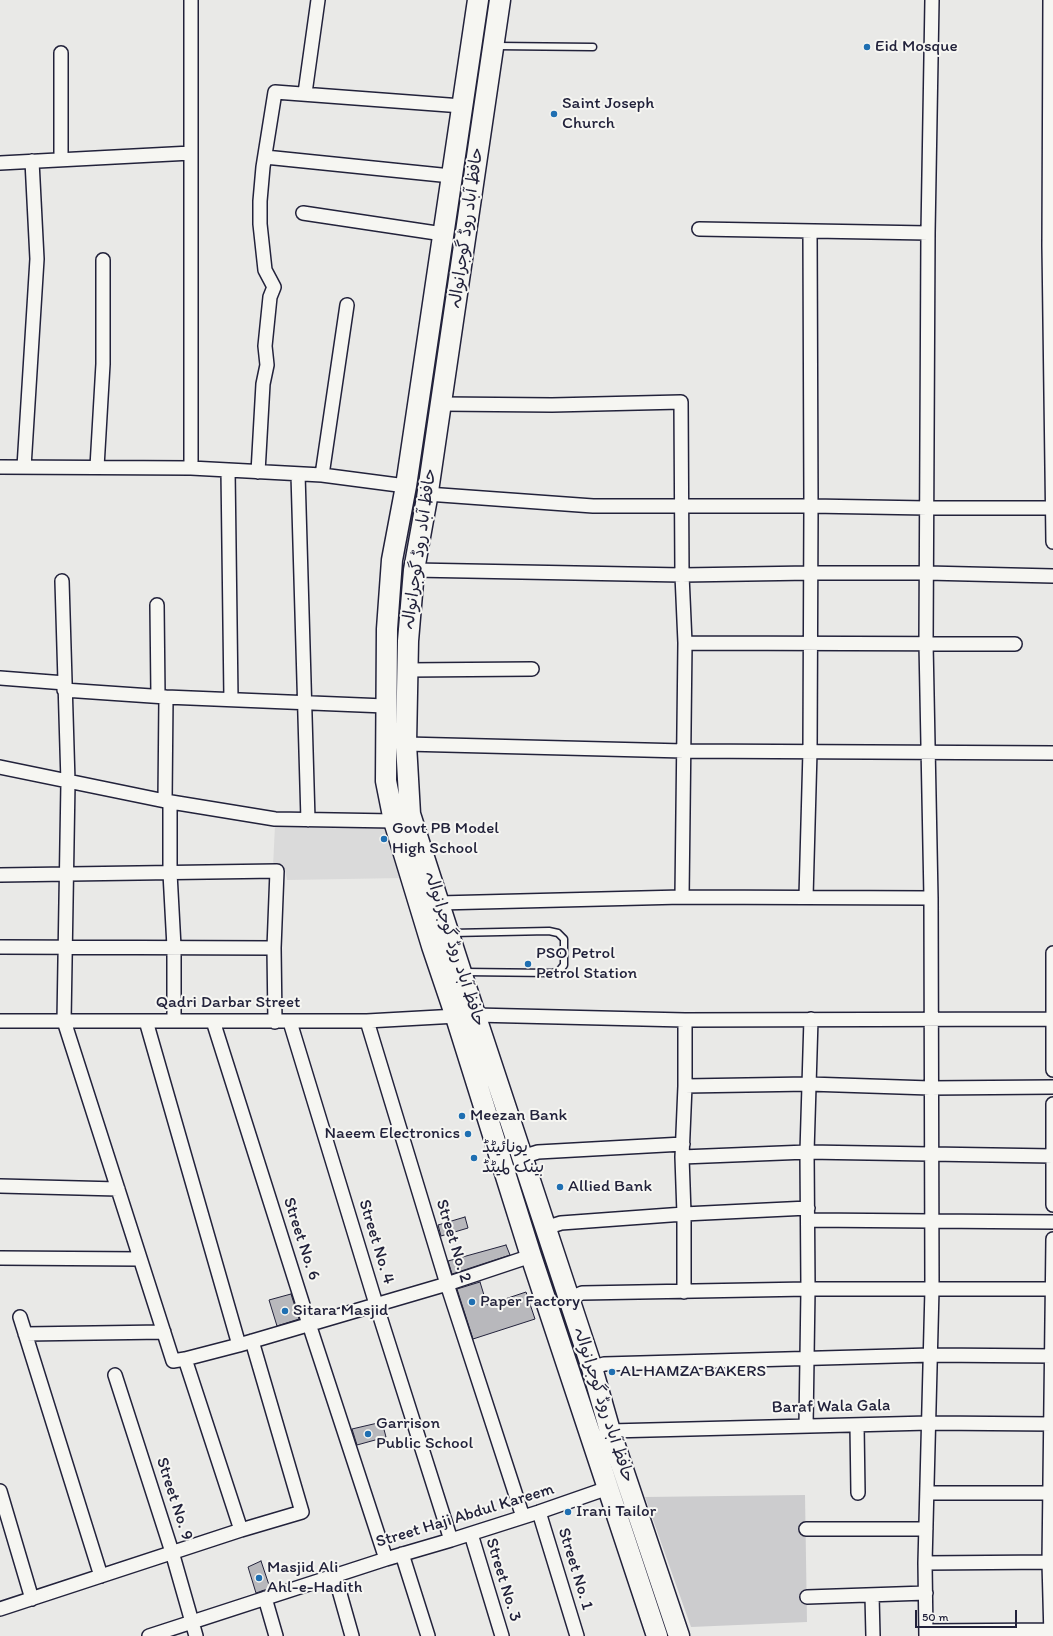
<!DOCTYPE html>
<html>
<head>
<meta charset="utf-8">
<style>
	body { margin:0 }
	#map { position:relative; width:1053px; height:1636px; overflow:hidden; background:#e9e9e7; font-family:Itim,sans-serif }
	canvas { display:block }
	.scale { position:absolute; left:915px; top:1610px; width:102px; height:18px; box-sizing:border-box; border:2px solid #22223b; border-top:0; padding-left:5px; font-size:12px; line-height:14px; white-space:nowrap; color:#22223b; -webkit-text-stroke:3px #f6f6f2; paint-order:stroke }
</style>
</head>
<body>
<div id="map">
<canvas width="1053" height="1636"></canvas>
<div class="scale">50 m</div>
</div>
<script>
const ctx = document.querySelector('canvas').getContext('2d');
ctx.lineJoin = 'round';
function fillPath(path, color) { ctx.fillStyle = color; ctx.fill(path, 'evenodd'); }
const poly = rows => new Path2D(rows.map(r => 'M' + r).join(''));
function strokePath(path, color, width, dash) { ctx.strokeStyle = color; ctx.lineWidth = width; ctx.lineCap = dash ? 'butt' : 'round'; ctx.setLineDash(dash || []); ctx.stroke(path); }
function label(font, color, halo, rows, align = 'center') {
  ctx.font = font + ' Itim,"Playpen Sans Arabic",sans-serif'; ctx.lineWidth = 4; ctx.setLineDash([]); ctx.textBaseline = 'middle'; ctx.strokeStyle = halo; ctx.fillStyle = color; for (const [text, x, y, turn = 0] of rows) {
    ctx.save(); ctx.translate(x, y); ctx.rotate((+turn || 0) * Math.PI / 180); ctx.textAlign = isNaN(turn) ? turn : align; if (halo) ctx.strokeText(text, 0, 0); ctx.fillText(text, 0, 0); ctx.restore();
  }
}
const built = poly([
	[275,825,388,825,402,878,287,880,285,869,273,867]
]);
const green = poly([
	[805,1495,807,1622,691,1627,645,1497]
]);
const building = poly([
	[465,1217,468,1228,441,1236,438,1225,465,1217],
	[506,1245,510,1255,452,1274,448,1261,506,1245],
	[480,1282,487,1305,526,1292,535,1319,473,1339,457,1289,480,1282],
	[291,1294,299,1319,277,1326,269,1300,291,1294],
	[382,1422,386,1437,357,1445,352,1429,382,1422],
	[261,1561,270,1588,256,1593,248,1567,261,1561]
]);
const service = poly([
	[496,46,593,47],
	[452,933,549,931,558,933,564,939,564,965,559,971,552,973,464,972]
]);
const minor = poly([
	[191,0,191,468],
	[1050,0,1049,246,1053,542],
	[305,93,318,0],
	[265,157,451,176],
	[61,159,61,53],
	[0,163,191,153],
	[303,213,443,234],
	[699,229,928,233],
	[441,404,552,405,681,402,682,575,685,643,682,897],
	[0,467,191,468,322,475,406,486],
	[24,467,37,259,32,161],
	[97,467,103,364,103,260],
	[228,470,231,699],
	[258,472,263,384,267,365,265,346,270,297,274,287,265,270,260,224,260,201,263,167,275,92,462,106],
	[298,474,308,820],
	[322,475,347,305],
	[427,494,593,506,811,506,927,508,1053,508],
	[414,570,682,575,811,573,927,573,1053,576],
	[62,581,68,782,64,1021,173,1361,185,1359,241,1530],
	[157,605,158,696],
	[685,643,1015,644],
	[407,670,532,669],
	[0,678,65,683],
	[64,690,166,697,385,706],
	[406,744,684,751,1053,753],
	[0,767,165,801,275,819,394,821],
	[165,801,166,697],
	[170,802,170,873,174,947,174,1021],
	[0,875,277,871,274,948,275,1022],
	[806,897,810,751,811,506,810,231],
	[439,903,682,897,931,898],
	[0,947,274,948],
	[1053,953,1053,1070],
	[0,1021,367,1021,475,1015,685,1020,1053,1019],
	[146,1021,239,1345],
	[213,1021,309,1324,386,1559],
	[367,1021,447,1284,523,1517],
	[290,1022,376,1304,451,1540],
	[685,1086,809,1084,930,1088,1053,1087],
	[1053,1104,1053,1205],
	[522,1157,538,1152,683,1144],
	[682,1157,807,1152,1053,1156],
	[0,1186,118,1189],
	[808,1220,1053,1222],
	[545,1228,561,1223,684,1214,808,1208],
	[0,1258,140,1259],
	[684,1292,684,1214,682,1157,685,1086,685,1020],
	[568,1299,582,1293,808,1289,1053,1289],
	[20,1317,101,1576],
	[25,1334,164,1332],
	[185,1359,239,1345,447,1284,531,1256],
	[592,1368,604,1364,931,1355,1053,1356],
	[115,1375,172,1552,196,1636],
	[857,1425,858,1493],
	[806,1426,808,1289,807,1152,811,1019],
	[610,1431,929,1423,1053,1424],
	[0,1491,32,1599],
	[927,1493,1053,1493],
	[539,1512,577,1636],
	[806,1529,926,1529],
	[471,1534,502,1636],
	[402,1554,428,1636],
	[925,1563,1053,1562],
	[335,1576,352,1636],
	[872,1595,873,1636],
	[807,1597,926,1593],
	[265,1598,276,1636],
	[0,1609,241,1530,302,1512,252,1341],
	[926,1631,1053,1630],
	[149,1636,386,1559,451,1540,539,1512,608,1488],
	[926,1636,925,1563,932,1289,931,898,926,643,928,233,932,0],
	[1051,1636,1049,1562,1053,1239]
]);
const primary = poly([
	[478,0,406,486,392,560,387,629,386,781,394,821,432,946,456,1017,531,1256,657,1636],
	[500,0,427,498,414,570,408,641,406,744,410,814,461,972,592,1368,610,1431,679,1636]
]);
const markers = [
	[867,47,4,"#1f6fb2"],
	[554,114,4,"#1f6fb2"],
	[384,839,4,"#1f6fb2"],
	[528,964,4,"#1f6fb2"],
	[462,1116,4,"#1f6fb2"],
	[468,1134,4,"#1f6fb2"],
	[474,1158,4,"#1f6fb2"],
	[560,1187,4,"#1f6fb2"],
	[472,1302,4,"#1f6fb2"],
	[285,1311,4,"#1f6fb2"],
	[612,1372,4,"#1f6fb2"],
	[368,1434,4,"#1f6fb2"],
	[568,1512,4,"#1f6fb2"],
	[259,1578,4,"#1f6fb2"]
];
const poiNames = [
	["Eid Mosque",875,47],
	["Saint Joseph",562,104],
	["Church",562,124],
	["Govt PB Model",392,829],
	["High School",392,849],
	["PSO Petrol",536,954],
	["Petrol Station",536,974],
	["Meezan Bank",470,1116],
	["Naeem Electronics",460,1134,"right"],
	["یونائیٹڈ",482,1148],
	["بینک لمیٹڈ",482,1168],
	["Allied Bank",568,1187],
	["Paper Factory",480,1302],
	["Sitara Masjid",293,1311],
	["AL HAMZA BAKERS",620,1372],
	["Garrison",376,1424],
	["Public School",376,1444],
	["Irani Tailor",576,1512],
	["Masjid Ali",267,1568],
	["Ahl-e-Hadith",267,1588]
];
const streetNames = [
	["حافظ آباد روڈ گوجرانوالہ",467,228,-82],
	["حافظ آباد روڈ گوجرانوالہ",420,549,-82],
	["حافظ آباد روڈ گوجرانوالہ",454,949,72],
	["Qadri Darbar Street",228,1003],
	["Street No. 6",301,1239,72],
	["Street No. 2",453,1241,73],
	["Street No. 4",376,1242,73],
	["حافظ آباد روڈ گوجرانوالہ",603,1405,72],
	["Baraf Wala Gala",831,1407,-1],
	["Street No. 9",174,1499,72],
	["Street Haji Abdul Kareem",465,1516,-17],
	["Street No. 1",575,1569,73],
	["Street No. 3",503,1580,73]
];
fillPath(built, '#dadada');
fillPath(green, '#ccccce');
fillPath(building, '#b8b8bc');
strokePath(building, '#22223b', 1);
strokePath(service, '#22223b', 9);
strokePath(minor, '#22223b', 16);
strokePath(primary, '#22223b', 23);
strokePath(service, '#f6f6f2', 6);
strokePath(minor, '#f6f6f2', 13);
strokePath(primary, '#f6f6f2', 20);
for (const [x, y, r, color] of markers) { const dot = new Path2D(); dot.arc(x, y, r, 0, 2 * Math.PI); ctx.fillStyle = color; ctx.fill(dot); strokePath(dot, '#f6f6f2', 1.5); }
label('17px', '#22223b', '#f6f6f2', poiNames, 'left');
label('17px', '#22223b', '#f6f6f2', streetNames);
</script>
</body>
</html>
